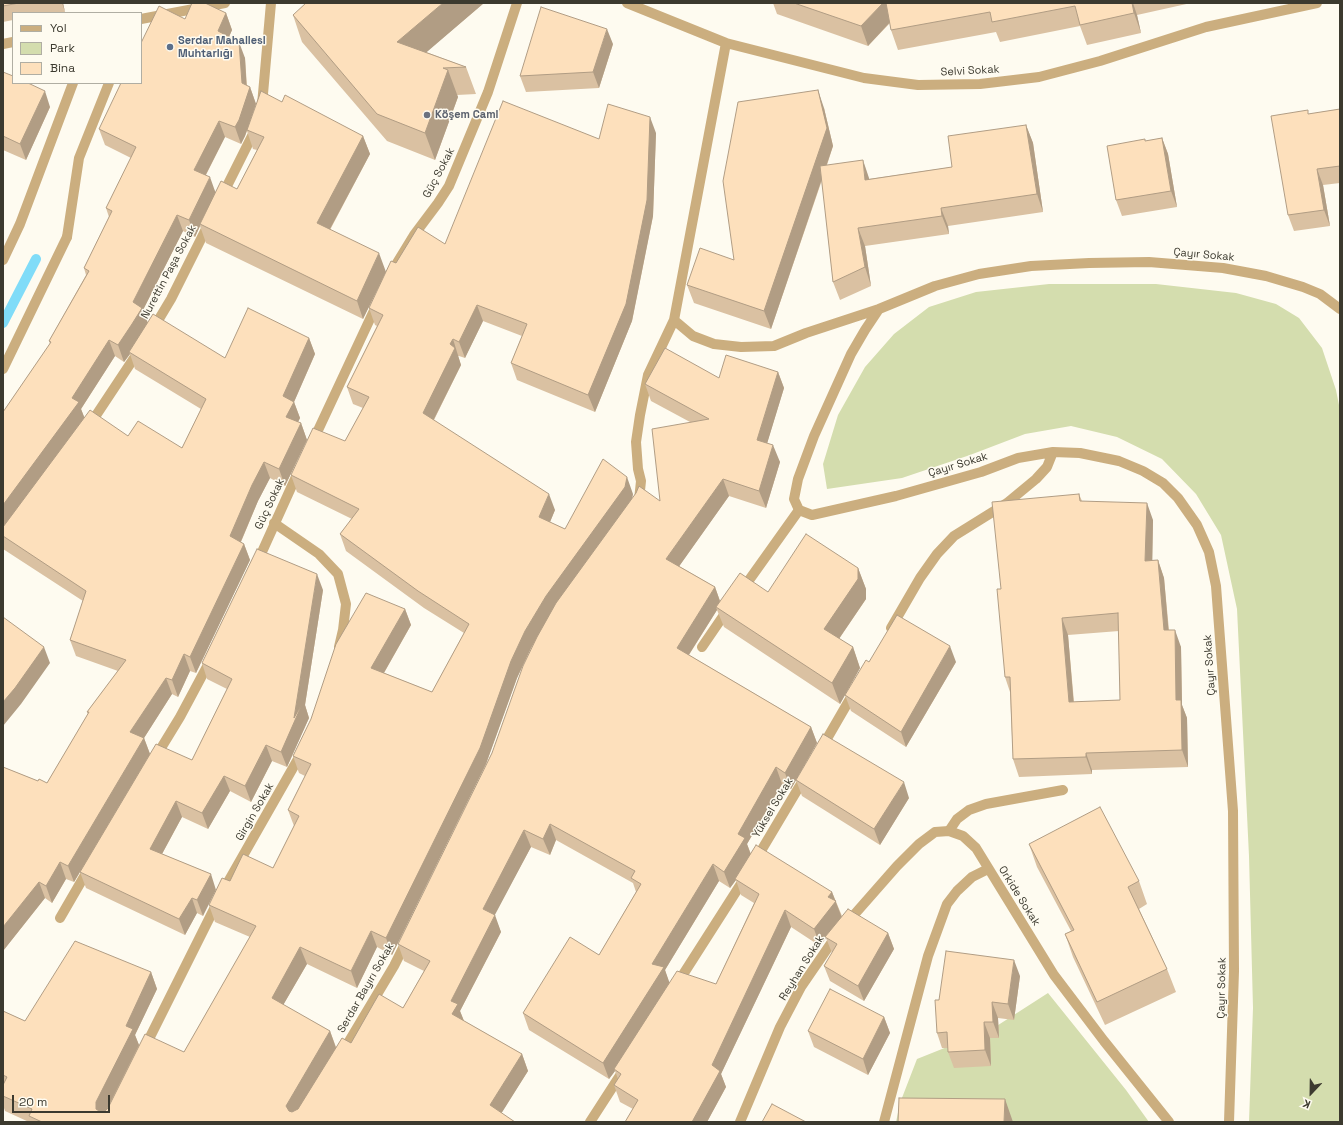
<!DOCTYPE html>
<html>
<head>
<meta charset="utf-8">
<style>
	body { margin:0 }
	#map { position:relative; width:1343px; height:1125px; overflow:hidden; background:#fefbf0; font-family:"Space Grotesk",sans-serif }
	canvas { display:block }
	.frame { position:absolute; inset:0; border:4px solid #3c3a2f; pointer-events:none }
	.legend { position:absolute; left:12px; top:12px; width:130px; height:72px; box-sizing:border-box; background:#fefbf0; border:1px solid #b0aea3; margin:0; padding:5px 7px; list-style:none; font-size:12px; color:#3c3a2f }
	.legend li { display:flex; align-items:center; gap:8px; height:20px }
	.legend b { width:20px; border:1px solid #b0aea3 }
	.north { position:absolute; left:1291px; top:1073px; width:40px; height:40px; -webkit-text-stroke:3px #fefbf0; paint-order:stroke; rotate:202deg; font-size:11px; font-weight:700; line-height:16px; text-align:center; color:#3c3a2f }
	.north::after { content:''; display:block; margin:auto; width:14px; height:18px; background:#3c3a2f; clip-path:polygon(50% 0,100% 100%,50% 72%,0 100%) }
	.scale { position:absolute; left:12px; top:1095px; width:98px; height:18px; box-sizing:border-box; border:2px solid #3c3a2f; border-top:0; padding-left:5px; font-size:12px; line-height:14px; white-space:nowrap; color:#3c3a2f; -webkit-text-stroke:3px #fefbf0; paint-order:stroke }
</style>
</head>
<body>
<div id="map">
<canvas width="1343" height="1125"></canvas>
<div class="frame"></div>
<ul class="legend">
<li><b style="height:5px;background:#cbae7f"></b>Yol</li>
<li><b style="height:11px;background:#d4ddae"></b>Park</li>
<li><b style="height:11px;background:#fde0bc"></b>Bina</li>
</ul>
<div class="north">K</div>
<div class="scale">20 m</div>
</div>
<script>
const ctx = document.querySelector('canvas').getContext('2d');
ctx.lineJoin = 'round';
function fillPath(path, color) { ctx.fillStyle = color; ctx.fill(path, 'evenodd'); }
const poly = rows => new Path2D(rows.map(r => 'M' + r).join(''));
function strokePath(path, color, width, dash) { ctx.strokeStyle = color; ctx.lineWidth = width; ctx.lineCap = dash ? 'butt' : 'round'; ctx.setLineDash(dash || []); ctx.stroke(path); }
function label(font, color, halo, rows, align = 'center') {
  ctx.font = font + ' "Space Grotesk",sans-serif'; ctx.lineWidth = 3; ctx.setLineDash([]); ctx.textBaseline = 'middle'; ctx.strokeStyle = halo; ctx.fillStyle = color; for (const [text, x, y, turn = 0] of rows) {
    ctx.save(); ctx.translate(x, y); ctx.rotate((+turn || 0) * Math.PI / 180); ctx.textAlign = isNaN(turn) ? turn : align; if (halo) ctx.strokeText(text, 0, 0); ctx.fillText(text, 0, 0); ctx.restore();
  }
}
const green = poly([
	[1049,284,1156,284,1236,293,1276,304,1299,318,1322,348,1336,390,1340,410,1340,1122,1249,1122,1253,1008,1249,856,1237,609,1221,535,1196,494,1162,459,1117,437,1071,426,1025,434,970,455,902,478,827,489,823,464,838,415,865,367,894,334,929,307,976,292],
	[1048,993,1126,1090,1149,1122,896,1122,900,1103,917,1059,992,1029]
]);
const stream = poly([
	[3,323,36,259]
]);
const service = poly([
	[3,260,20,224,73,83],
	[742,590,799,510],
	[702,647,728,609],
	[949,831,957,819,969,810,986,804,1063,790]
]);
const pedestrian = poly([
	[67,237,79,158,109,83]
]);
const minor = poly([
	[627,3,726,43,864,78,918,85,980,84,1039,77,1100,61,1206,27,1317,3],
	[726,43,674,320,693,336,714,344,741,347,774,346,806,333,879,309],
	[392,271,414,235,438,203,449,186,488,92,517,3],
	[3,369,67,237],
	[313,441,377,304],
	[639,500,641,481,638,469,636,442,640,415,648,375,674,320],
	[274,523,319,554,338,574,346,604,343,630,339,647],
	[257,563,299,470],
	[891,628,920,578,937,554,954,536,1007,503,1036,479,1047,467,1053,452],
	[821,749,854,692],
	[155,758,180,717,211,659],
	[755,861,805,777],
	[60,918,89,868],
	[846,924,897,866,919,844,935,832,949,831,963,836,976,848,1054,975,1104,1041,1169,1122],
	[677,984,746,876],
	[144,1049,224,889,302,752],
	[342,1053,394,966,406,942],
	[590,1122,621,1074],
	[740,1122,780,1027,801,987,836,936],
	[884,1122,928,956,947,904,957,891,972,877,988,869],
	[1229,1122,1234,971,1233,811,1216,586,1209,552,1197,525,1178,498,1163,483,1143,471,1119,461,1080,453,1053,452,1018,458,981,472,896,496,812,515,799,510,794,499,798,479,814,436,851,354,865,330,879,309,935,286,979,274,1031,266,1089,263,1149,262,1223,268,1266,276,1303,287,1320,294,1340,309]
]);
const tertiary = poly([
	[141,19,225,3],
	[3,44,13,42],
	[262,105,271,3],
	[222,196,256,128],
	[153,329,171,299,209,223],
	[89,426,140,349]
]);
const wall = poly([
	[3,3,63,3,65,12,57,13,13,13,13,20,3,22],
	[484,3,426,52,466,67,476,94,457,95,458,97,435,160,387,141,302,42,293,15],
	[773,3,1191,3,1137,15,1141,33,1087,45,1080,26,1000,42,996,32,898,50,891,30,890,23,868,46,777,14],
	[226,13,232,30,229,37,245,58,247,86,250,87,256,104,250,122,282,102,363,136,370,154,330,230,386,272,363,319,206,243,200,226,195,237,183,231,143,310,148,323,225,358,309,338,315,354,294,402,300,418,298,422,301,423,307,440,285,486,270,478,258,501,241,542,244,544,250,560,196,673,190,671,178,697,172,694,144,738,150,754,192,760,227,689,207,679,202,663,323,590,305,705,309,718,287,767,272,761,251,802,230,791,208,829,182,817,162,854,211,874,203,916,197,913,185,935,86,888,80,872,74,882,66,879,52,903,45,898,3,951,3,767,38,781,47,783,88,714,87,712,118,671,76,656,70,640,83,601,3,549,3,412,50,344,49,341,86,275,84,268,109,217,106,208,131,158,105,145,99,129,185,19],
	[247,131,253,149,257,150,237,189,216,193,206,175,225,137,241,144,245,136],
	[130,354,135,369,201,409,182,448,128,436,84,417,81,409,115,356,124,362],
	[613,44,599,88,526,92,520,76],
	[3,72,50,107,26,160,3,150],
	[824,108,833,146,827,165,869,179,952,167,1026,125,1033,143,1043,212,948,226,949,234,865,246,871,286,840,300,833,282,822,180,771,329,694,303,687,285,734,260],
	[1340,109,1340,183,1323,185,1330,226,1294,231,1288,215,1309,114],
	[656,133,653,216,632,321,595,412,517,380,511,363,522,336,483,321,465,358,459,356,458,356,461,365,434,420,555,510,550,522,565,529,633,494,632,499,660,501,690,422,651,401,645,384,719,378,778,372,784,388,767,443,780,462,766,508,729,496,679,566,715,587,720,601,768,592,858,568,866,589,866,599,839,639,853,647,860,668,840,704,724,627,717,610,689,655,811,727,817,743,791,789,782,784,747,844,751,854,832,892,842,916,888,933,894,949,864,1001,830,981,824,966,832,953,826,938,820,946,791,927,721,1074,726,1087,707,1122,625,1122,633,1109,620,1102,614,1085,618,1079,615,1071,609,1079,529,1030,523,1013,599,955,636,892,633,883,556,840,550,855,531,847,494,915,501,932,460,1011,464,1021,522,1054,528,1071,501,1113,515,1122,29,1122,5,1111,3,1105,3,1011,25,1021,151,972,157,989,135,1035,139,1045,184,1052,250,937,215,922,209,905,230,881,273,868,294,826,288,810,305,776,299,773,293,756,405,609,411,625,384,673,432,692,464,633,424,608,346,551,340,534,352,519,297,492,291,475,345,441,363,408,353,404,347,387,377,326,375,325,369,308,396,263,445,244,599,139],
	[533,644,492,753,398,944,404,961,424,971,403,1008,351,1043,336,1047,330,1031,283,1005,307,964,357,988,377,947,392,955,486,764,517,678],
	[736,880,741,895,754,903,716,984,669,983,665,970,719,881,730,888],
	[1162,138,1168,154,1177,207,1122,216,1116,200,1146,141],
	[1079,494,1082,501,1153,520,1152,561,1158,560,1164,578,1169,630,1181,647,1182,705,1187,718,1188,767,1092,770,1092,774,1019,777,1013,759,1010,692,1005,677,1001,589],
	[1119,631,1120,700,1074,702,1068,635],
	[956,662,906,747,851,711,845,695],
	[796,780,909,798,880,845,802,796],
	[1029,844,1139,881,1147,904,1139,909,1167,969,1176,992,1105,1025,1073,957,1065,934,1071,931,1037,867],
	[1020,976,1014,1020,998,1018,999,1038,990,1038,991,1066,954,1068,948,1052,948,1048,942,1048,937,1033,939,1000],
	[884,1017,890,1033,868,1075,814,1047,808,1031]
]);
const shadedWall = poly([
	[62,3,63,3,65,12],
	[443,3,484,3,407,69,397,42],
	[883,3,886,3,892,20,868,46,861,26],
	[1132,3,1133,3,1137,15,1141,33,1134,13],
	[226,13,232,30,224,48,218,31],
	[607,29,613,44,599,88,593,72],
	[239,42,245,58,247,94,250,87,256,104,245,136,241,144,235,127,242,83],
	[448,70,458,97,435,160,425,133],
	[818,90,824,108,833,146,771,329,764,311],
	[45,91,50,107,26,160,20,144],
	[650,117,656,133,653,216,632,321,595,412,588,395],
	[219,121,225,137,200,186,194,170],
	[1026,125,1033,143,1043,212,1037,194],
	[363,136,370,154,323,242,317,223],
	[1162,138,1168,154,1177,207,1171,191],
	[863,160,869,178,872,198,865,180],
	[1317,169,1323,185,1330,226,1324,210],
	[210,177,216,194,200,224,200,226,195,237,189,220],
	[941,208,948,226,949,234,942,216],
	[177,215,183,231,143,310,148,324,129,352,130,354,124,362,118,345,133,302],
	[858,228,865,246,871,286,865,267],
	[379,253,386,272,363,319,357,301],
	[477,305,483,321,465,358,459,342],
	[309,338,315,354,294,402,300,418,292,434,286,417,283,396],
	[453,339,461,365,429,429,423,413,450,344],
	[109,340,115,356,81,409,85,419,3,530,3,505],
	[778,372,784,388,763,457,757,440],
	[301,423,307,440,285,486,279,469],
	[773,445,780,462,766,508,759,491],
	[264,462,270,478,258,501,236,553,230,536,252,485],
	[627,477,633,494,631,503,552,612,531,648,517,678,486,764,392,955,386,938,511,661,525,631,546,596],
	[723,479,729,496,673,575,666,559],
	[549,494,555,510,545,534,539,517],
	[1147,503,1153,520,1152,579,1145,561],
	[244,544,250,560,196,673,190,657],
	[1158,560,1164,578,1170,648,1164,630],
	[858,568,866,589,866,599,832,649,824,629],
	[317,574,323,590,305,705,309,718,287,767,281,752,294,718],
	[715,587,721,604,716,607,717,610,683,664,677,648],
	[405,609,411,625,377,685,371,668],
	[1062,618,1068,635,1075,719,1069,702],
	[1175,630,1181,647,1182,705,1187,718,1188,767,1182,750,1176,700],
	[950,646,956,662,906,747,901,732],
	[44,647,50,663,21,704,3,726,3,702],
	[853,647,860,668,840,704,832,683],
	[184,654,190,671,178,697,172,680],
	[166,678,172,694,137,749,130,732],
	[811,727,817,743,791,789,785,773],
	[144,738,150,754,74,882,68,866],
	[266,745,272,761,251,802,245,786],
	[1086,753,1092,770,1092,774,1086,757],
	[776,767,782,784,747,844,751,855,735,879,736,880,730,888,724,872,738,834],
	[224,776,230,791,208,829,202,813],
	[904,782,909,798,880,845,874,829],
	[176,801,182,817,156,865,150,849],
	[550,824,556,840,550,855,543,839],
	[524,830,531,847,489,926,483,909],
	[60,862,66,879,52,903,46,886],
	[713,864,719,881,665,970,670,984,614,1069,615,1071,609,1079,603,1063,652,964],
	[211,874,216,890,203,916,197,900],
	[39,882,45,898,3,951,3,927],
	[832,892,842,918,825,937,826,938,820,946,814,929,828,897],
	[192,898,197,913,185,935,179,919],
	[785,910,791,927,721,1074,726,1087,707,1122,692,1122,712,1065],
	[495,915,501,932,460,1011,464,1021,452,1014,451,1001],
	[371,931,377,947,357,988,351,971],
	[888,933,894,949,864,1001,858,986],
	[300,947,307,964,278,1014,272,998],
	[1014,960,1020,976,1014,1020,1008,1004],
	[151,972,157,989,135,1035,139,1045,102,1119,96,1109,96,1102,126,1026],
	[992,1002,998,1018,999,1038,993,1022],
	[884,1017,890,1033,868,1075,863,1059],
	[984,1022,990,1038,991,1066,985,1050],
	[330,1031,336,1048,292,1122,286,1106],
	[522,1054,528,1071,496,1122,490,1105],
	[1005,1099,1013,1122,1004,1122]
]);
const building = poly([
	[3,3,19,3,3,6,3,3],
	[192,3,205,3,226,13,218,31,239,42,242,83,250,87,239,120,235,127,219,121,194,170,210,177,189,220,177,215,133,302,142,308,132,324,118,345,109,340,72,398,79,402,3,505,3,412,51,342,49,341,89,271,84,268,112,211,106,208,136,147,99,129,121,83,141,83,141,43,159,6,185,19,192,3],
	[306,3,443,3,397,42,466,67,443,68,448,70,425,133,377,114,293,15,306,3],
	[794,3,883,3,861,26,794,3],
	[886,3,1132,3,1134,13,1080,25,1075,6,992,22,990,12,891,30,886,3],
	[541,7,607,29,593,72,520,76,541,7],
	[3,72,13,76,13,83,28,83,45,91,20,144,3,136,3,72],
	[818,90,827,128,764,311,687,285,700,248,734,260,723,181,738,102,818,90],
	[261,91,282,102,285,95,363,136,317,223,379,253,357,301,200,224,221,181,237,189,264,137,247,130,261,91],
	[503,101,599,139,608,104,650,117,647,200,626,304,588,395,511,363,527,324,477,305,459,342,453,339,450,344,455,348,423,413,549,494,539,517,565,529,603,459,627,477,625,487,546,596,525,631,511,661,480,748,386,938,371,931,351,971,300,947,272,998,330,1031,286,1106,289,1111,292,1112,298,1109,342,1038,351,1043,379,994,403,1008,430,961,398,944,492,753,523,666,537,637,556,603,636,493,639,486,660,501,652,429,709,419,645,384,665,348,719,378,726,355,778,372,757,440,773,445,759,491,723,479,666,559,715,587,677,648,811,727,785,773,776,767,738,834,745,838,724,872,713,864,652,964,664,967,603,1063,523,1013,570,937,599,955,641,884,631,878,635,871,550,824,543,839,524,830,483,909,495,915,451,1001,458,1004,452,1014,522,1054,490,1105,515,1122,42,1122,29,1116,32,1109,3,1096,3,1085,7,1077,3,1075,3,1011,25,1021,75,941,151,972,126,1026,133,1029,96,1102,96,1109,99,1111,105,1111,108,1108,145,1034,184,1052,256,926,209,905,222,878,230,881,243,854,273,868,299,816,288,810,311,764,293,756,311,719,336,644,366,593,405,609,371,668,432,692,469,624,418,591,340,534,359,509,291,475,313,428,345,441,369,397,347,387,383,315,369,308,391,261,396,263,418,227,445,244,503,101],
	[1340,109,1340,166,1317,169,1324,210,1288,215,1271,116,1308,110,1308,114,1340,109],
	[1026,125,1037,194,941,208,942,216,858,228,865,267,833,282,820,166,863,160,865,180,952,167,948,136,1026,125],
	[1162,138,1171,191,1116,200,1107,146,1145,139,1145,141,1162,138],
	[248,308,309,338,283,396,294,402,286,417,301,423,279,469,264,462,252,485,230,536,244,544,190,657,184,654,172,680,166,678,130,732,144,738,68,866,60,862,46,886,39,882,3,927,3,767,38,781,39,779,47,783,89,712,87,712,126,660,70,640,86,591,3,536,3,527,90,410,128,436,138,421,182,448,206,399,129,352,153,314,225,358,248,308],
	[1079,494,1080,501,1147,503,1145,561,1158,560,1164,630,1175,630,1176,700,1181,700,1182,750,1086,753,1086,757,1013,759,1010,677,1005,677,997,589,1001,589,992,502,1079,494],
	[1118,613,1120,700,1069,702,1062,618,1118,613],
	[806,534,858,568,858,579,824,629,853,647,832,683,716,607,740,573,768,592,806,534],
	[257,549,317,574,294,718,303,702,281,752,266,745,245,786,224,776,202,813,176,801,150,849,211,874,197,900,192,898,179,919,80,872,156,744,192,760,232,679,202,663,257,549],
	[897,615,950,646,901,732,845,695,866,660,869,662,897,615],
	[3,617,44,647,15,688,3,702,3,617],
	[823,734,904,782,874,829,796,780,823,734],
	[1100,807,1139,881,1128,887,1167,969,1097,1002,1065,934,1074,930,1029,844,1100,807],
	[756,845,832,892,828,897,836,901,814,929,785,910,712,1065,720,1071,692,1122,625,1122,638,1100,614,1085,621,1074,614,1069,677,971,716,984,759,894,735,879,756,845],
	[848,909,888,933,858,986,824,966,837,944,825,937,848,909],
	[946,951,1014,960,1008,1004,992,1002,993,1022,984,1022,985,1050,948,1052,947,1032,937,1033,935,1000,939,1000,946,951],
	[830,989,884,1017,863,1059,808,1031,830,989],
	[899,1098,1005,1099,1004,1122,898,1122,899,1098],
	[772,1104,806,1122,762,1122,772,1104]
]);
const markers = [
	[170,47,4,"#5c6f8a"],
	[427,115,4,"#6b7280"]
];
const serviceNames = [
	["Serdar Mahallesi",178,41],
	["Muhtarlığı",178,54]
];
const streetNames = [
	["Selvi Sokak",970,71,-3],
	["Güç Sokak",439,173,-62],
	["Çayır Sokak",1204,255,5],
	["Nurettin Paşa Sokak",169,272,-62],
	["Çayır Sokak",958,465,-17],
	["Güç Sokak",270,504,-65],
	["Çayır Sokak",1210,665,-94],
	["Yüksel Sokak",773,808,-59],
	["Girgin Sokak",255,812,-60],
	["Orkide Sokak",1019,896,58],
	["Reyhan Sokak",802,968,-58],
	["Serdar Bayırı Sokak",366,988,-60],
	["Çayır Sokak",1222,988,-89]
];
const worshipNames = [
	["Köşem Cami",435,115]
];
fillPath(green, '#d4ddae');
strokePath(stream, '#80dcf8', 10);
strokePath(service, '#cbae7f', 10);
strokePath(pedestrian, '#cbae7f', 10);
strokePath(minor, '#cbae7f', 10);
strokePath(tertiary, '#cbae7f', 10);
fillPath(wall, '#dac1a2');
fillPath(shadedWall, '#b19d84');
fillPath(building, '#fde0bc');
strokePath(building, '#b19d84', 1);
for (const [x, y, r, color] of markers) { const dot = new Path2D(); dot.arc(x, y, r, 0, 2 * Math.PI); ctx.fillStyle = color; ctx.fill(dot); strokePath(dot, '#fefbf0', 1.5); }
label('bold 11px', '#4e5e75', '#fefbf0', serviceNames, 'left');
label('11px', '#3c3a2f', '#fefbf0', streetNames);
label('bold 11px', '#5b616d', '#fefbf0', worshipNames, 'left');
</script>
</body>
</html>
